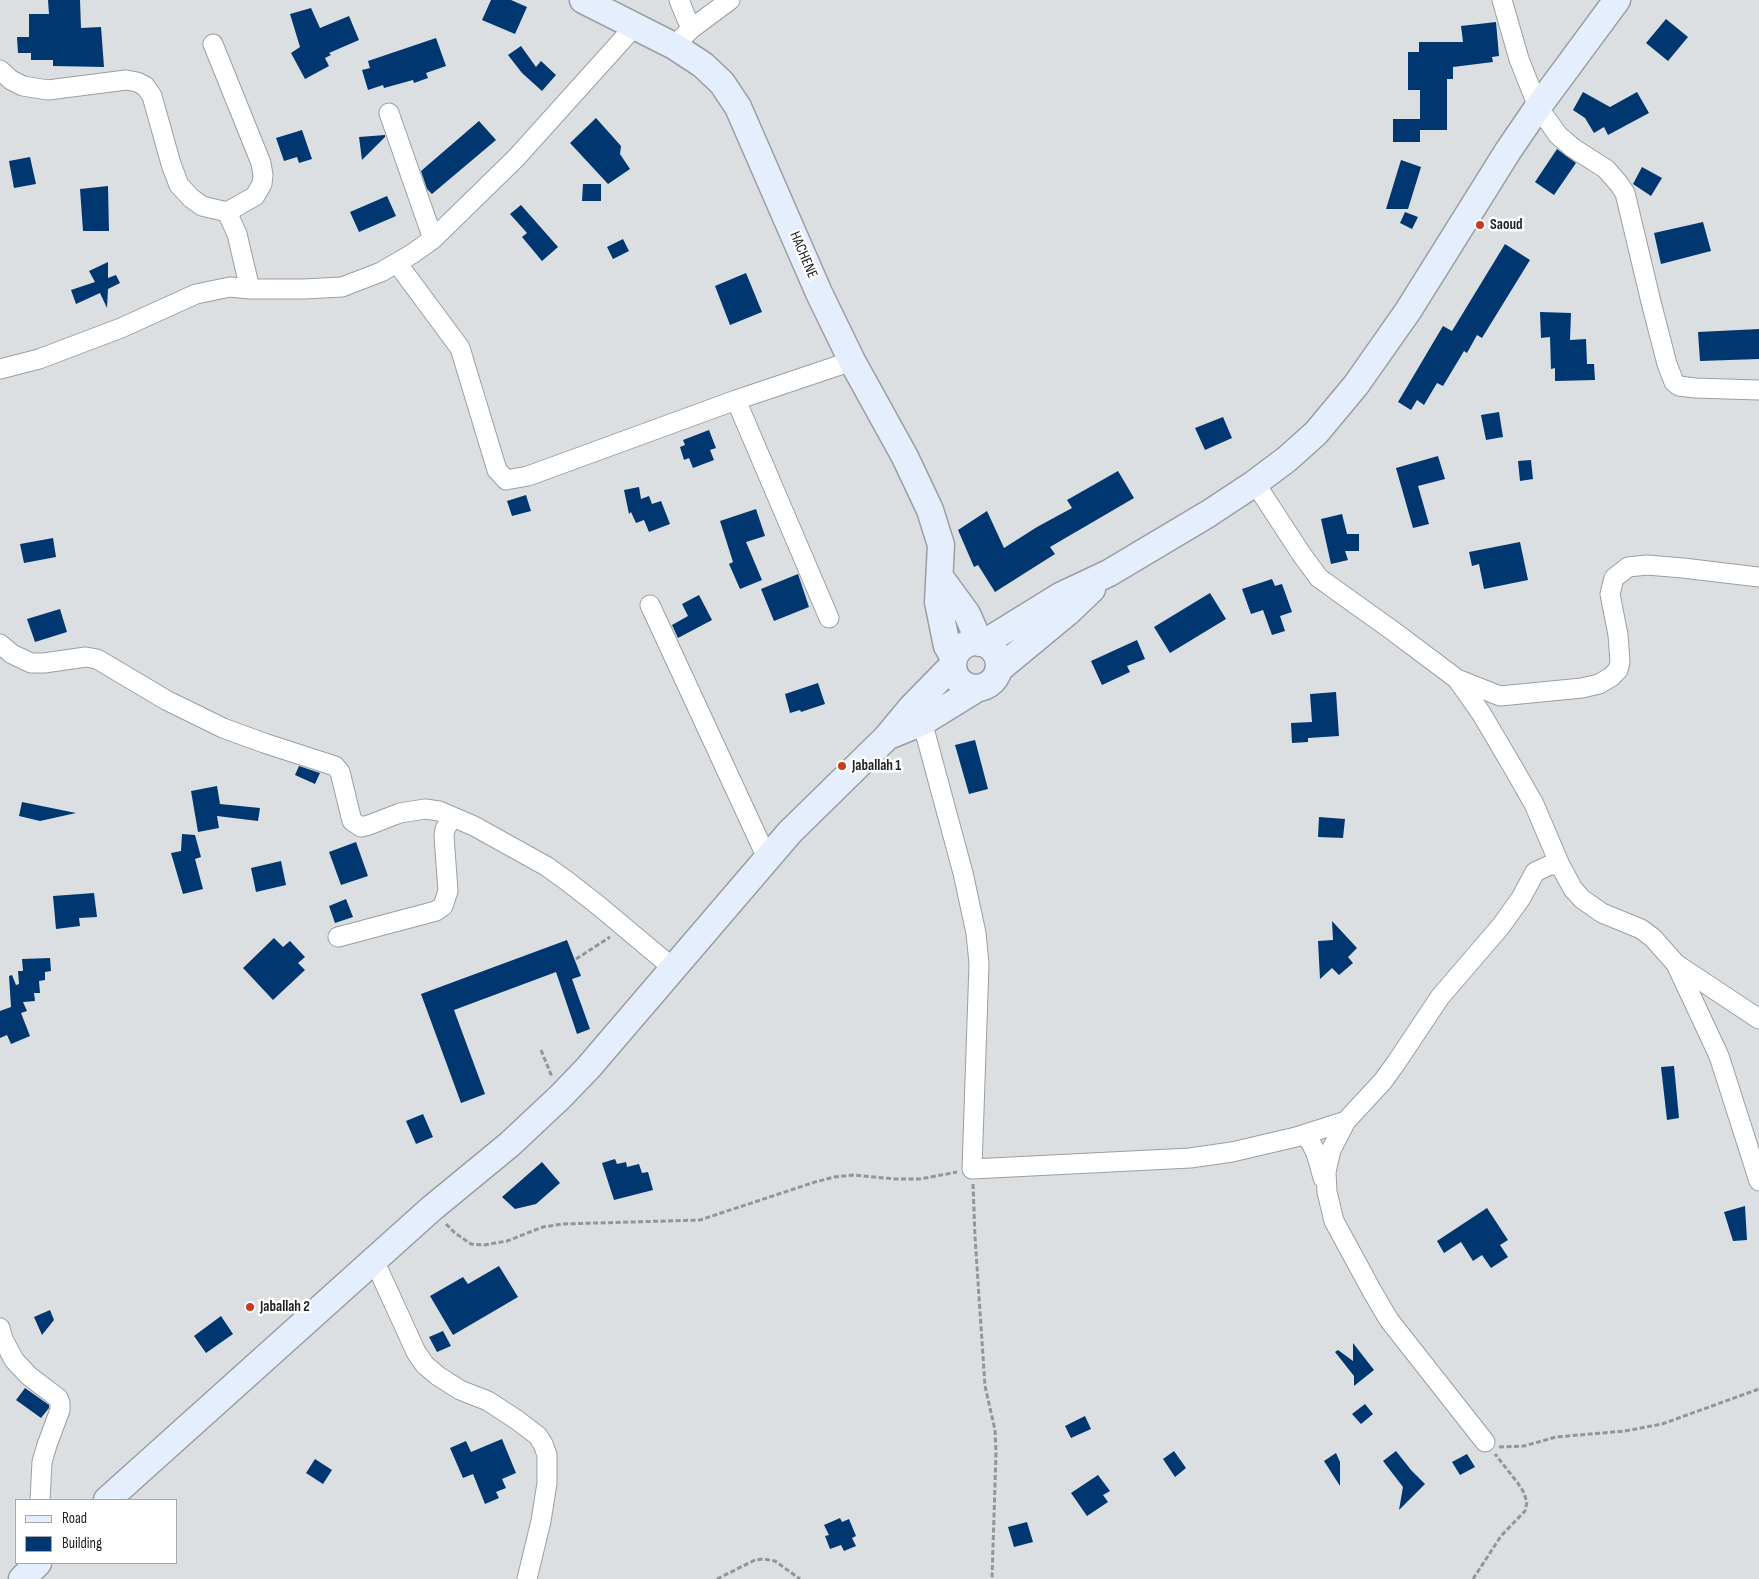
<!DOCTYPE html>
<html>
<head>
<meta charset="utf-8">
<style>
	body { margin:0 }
	#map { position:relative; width:1759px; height:1579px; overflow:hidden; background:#dcdfe2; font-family:"Sofia Sans Condensed",sans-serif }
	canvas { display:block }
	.legend { position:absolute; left:15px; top:1499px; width:162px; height:65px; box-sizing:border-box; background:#fff; border:1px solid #a6a7a7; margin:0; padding:6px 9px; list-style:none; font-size:15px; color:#212223 }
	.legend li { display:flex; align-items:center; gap:10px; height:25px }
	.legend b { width:25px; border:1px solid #a6a7a7 }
</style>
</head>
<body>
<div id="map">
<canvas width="1759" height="1579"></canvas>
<ul class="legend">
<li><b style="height:6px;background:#e4eefc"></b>Road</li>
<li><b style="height:14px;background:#003771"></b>Building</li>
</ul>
</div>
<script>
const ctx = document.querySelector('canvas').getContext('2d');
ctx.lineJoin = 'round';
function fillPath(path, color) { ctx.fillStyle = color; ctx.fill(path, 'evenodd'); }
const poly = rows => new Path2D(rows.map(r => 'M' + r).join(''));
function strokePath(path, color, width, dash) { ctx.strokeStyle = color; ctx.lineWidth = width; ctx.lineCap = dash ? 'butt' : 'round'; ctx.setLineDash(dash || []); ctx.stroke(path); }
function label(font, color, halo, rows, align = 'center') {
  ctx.font = font + ' "Sofia Sans Condensed",sans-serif'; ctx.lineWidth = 5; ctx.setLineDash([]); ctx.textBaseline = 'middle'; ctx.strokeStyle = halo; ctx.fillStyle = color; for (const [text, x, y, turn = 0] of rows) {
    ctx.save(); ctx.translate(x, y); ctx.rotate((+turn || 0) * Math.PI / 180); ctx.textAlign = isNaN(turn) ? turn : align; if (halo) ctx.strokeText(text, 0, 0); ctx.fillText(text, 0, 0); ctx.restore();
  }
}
const building = poly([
	[48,0,80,0,81,28,101,27,104,67,53,66,53,60,31,60,31,53,18,53,17,37,29,37,29,14,49,14],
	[491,0,511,0,527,7,515,34,482,20],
	[311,8,320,28,349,16,359,40,329,53,331,55,325,58,329,66,305,79,291,53,300,47,290,14],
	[1666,19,1688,37,1668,61,1646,43],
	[1496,22,1499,56,1492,57,1493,62,1453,67,1453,79,1447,79,1447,130,1420,130,1420,142,1393,142,1393,119,1420,119,1420,90,1408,90,1408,52,1419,52,1419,42,1463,42,1461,26],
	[436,38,446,66,426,73,428,78,414,83,413,80,384,88,383,85,368,90,362,70,370,68,368,61],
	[521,46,536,67,541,61,556,75,542,91,522,73,508,55],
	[1583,92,1610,107,1637,92,1649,113,1608,135,1604,127,1594,133,1585,118,1573,110],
	[596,118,621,146,620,154,630,169,608,184,570,143],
	[479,121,496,140,432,194,427,189,421,171],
	[302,130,312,159,299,163,297,157,284,161,276,138],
	[385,135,385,137,362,160,359,137],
	[1557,149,1576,163,1554,195,1535,182],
	[30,157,36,184,14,188,9,161],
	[1401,160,1421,167,1408,209,1386,209],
	[1642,167,1662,178,1651,196,1633,184],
	[583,184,601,184,601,201,582,201],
	[108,186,109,231,83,231,80,189],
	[387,196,396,216,359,232,350,212],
	[521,205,558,247,542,261,522,237,527,233,510,214],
	[1405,212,1418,217,1412,229,1400,223],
	[1703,222,1711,251,1661,264,1654,233],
	[623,239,629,251,613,259,607,247],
	[1505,244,1530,260,1482,338,1477,335,1467,353,1464,351,1443,386,1437,383,1424,405,1417,400,1411,410,1398,402,1443,326,1452,331],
	[108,262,108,278,116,275,120,283,108,289,107,308,100,293,76,304,71,290,95,282,89,271],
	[746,273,762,312,730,325,715,286],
	[1540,312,1571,313,1570,340,1586,339,1587,364,1594,364,1595,380,1555,381,1555,368,1551,369,1550,337,1541,338],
	[1759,329,1759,359,1700,361,1698,332],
	[1499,412,1503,437,1486,440,1481,415],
	[1223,417,1232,438,1205,450,1195,428],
	[709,430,716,448,710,450,714,460,693,468,689,458,684,460,680,447,685,445,683,440],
	[1438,456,1445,479,1418,486,1429,524,1413,528,1396,468],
	[1531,460,1533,479,1520,481,1518,461],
	[1118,471,1134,498,1050,547,1055,554,995,592,978,565,974,567,958,530,987,511,1004,548,1037,527,1072,508,1067,500],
	[639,487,641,499,649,496,652,504,661,501,670,524,649,532,644,520,636,523,631,512,629,514,624,490],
	[526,495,531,511,512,516,507,501],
	[756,509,765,536,746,542,762,580,740,589,729,564,733,562,720,521],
	[1342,514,1347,534,1359,534,1359,551,1345,551,1348,560,1331,564,1321,519],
	[53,538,56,557,24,563,20,544],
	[1520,542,1528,580,1484,589,1479,564,1472,566,1469,552],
	[798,574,809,607,774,621,761,589],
	[1272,579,1275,586,1282,584,1292,612,1280,616,1285,631,1272,635,1263,610,1251,614,1242,589],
	[1210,593,1226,619,1170,653,1154,627],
	[699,595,712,620,678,638,672,625,688,616,682,604],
	[60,609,67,632,35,642,27,619],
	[1137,640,1145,659,1127,666,1130,672,1102,685,1091,661],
	[818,683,825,704,801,712,800,710,790,713,785,694],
	[1336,692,1339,736,1308,738,1308,742,1292,743,1291,723,1312,722,1310,694],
	[975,740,988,789,969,794,955,745],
	[299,766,320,773,315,784,295,775],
	[217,786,220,804,260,808,258,821,217,816,219,828,198,832,191,791],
	[22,802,76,813,40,821,19,816],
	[1319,817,1345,819,1343,838,1318,837],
	[182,834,195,835,201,857,195,859,203,889,183,894,171,853,181,851],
	[356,842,368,876,341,885,329,852],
	[281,861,286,885,256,892,251,868],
	[94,893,97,917,79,918,80,926,56,929,53,896],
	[346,899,353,917,335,923,329,906],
	[1332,921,1357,948,1348,957,1353,963,1339,975,1332,968,1320,979,1318,941,1333,940],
	[274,938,283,947,290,941,305,957,298,963,305,970,273,1000,243,968],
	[567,940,581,976,572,979,590,1029,577,1034,556,972,454,1010,485,1094,461,1103,421,994],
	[50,958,51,971,45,972,45,980,39,981,40,993,34,993,35,1001,23,1002,27,1011,21,1013,30,1036,11,1044,7,1035,0,1038,0,1011,11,1007,9,976,12,975,16,985,19,984,18,971,23,971,22,959],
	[1674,1066,1679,1118,1667,1120,1661,1067],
	[423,1114,433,1137,416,1144,406,1121],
	[615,1159,617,1164,626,1162,627,1167,639,1164,642,1173,648,1172,653,1190,614,1200,602,1163],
	[542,1162,560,1183,536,1204,515,1209,502,1197],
	[1745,1206,1747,1240,1733,1241,1724,1212],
	[1487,1208,1508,1240,1500,1245,1508,1257,1491,1268,1482,1255,1473,1261,1461,1242,1444,1253,1437,1241],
	[499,1266,518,1297,453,1335,430,1296,463,1277,468,1284],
	[50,1310,54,1320,42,1335,34,1317],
	[221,1316,233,1334,206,1353,194,1336],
	[443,1331,451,1346,437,1352,429,1337],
	[1353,1343,1374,1370,1354,1386,1354,1376,1335,1352,1338,1350,1353,1361],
	[25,1388,49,1405,49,1408,41,1418,16,1400],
	[1365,1404,1373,1414,1361,1424,1352,1414],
	[1085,1416,1091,1429,1071,1438,1065,1426],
	[502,1439,516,1473,502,1479,506,1488,496,1492,499,1498,485,1504,473,1474,463,1478,450,1448,466,1441,471,1452],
	[1174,1451,1186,1468,1175,1477,1163,1459],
	[1396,1451,1411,1470,1425,1484,1399,1510,1403,1487,1383,1461],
	[1336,1453,1340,1462,1340,1486,1324,1461],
	[1467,1454,1475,1467,1460,1475,1452,1462],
	[315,1459,332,1470,323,1484,306,1473],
	[1098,1475,1110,1491,1103,1495,1108,1502,1087,1516,1071,1493],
	[840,1518,842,1522,849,1519,856,1536,852,1538,856,1546,844,1551,841,1545,830,1549,825,1536,829,1535,824,1525],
	[1027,1522,1033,1542,1014,1547,1008,1527]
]);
const path = poly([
	[576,959,610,937],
	[541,1050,552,1077],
	[973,1184,975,1237,985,1386,995,1430,996,1453,992,1579],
	[446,1224,455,1233,471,1244,484,1245,507,1241,543,1227,563,1224,700,1220,815,1182,834,1177,854,1175,895,1179,920,1179,957,1172],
	[1499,1447,1524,1446,1556,1437,1625,1431,1662,1424,1759,1389],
	[717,1579,755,1560,763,1559,775,1561,800,1579],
	[1473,1579,1501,1536,1525,1511,1527,1502,1523,1491,1517,1482,1495,1454]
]);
const street = poly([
	[679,0,691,29],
	[1502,0,1519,59,1538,107,1558,135,1573,148,1606,169,1619,184,1625,193,1651,302,1667,364,1674,382,1679,386,1695,388,1759,390],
	[213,44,261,163,263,175,262,184,255,196,227,212],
	[674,46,691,29,730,0],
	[0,70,11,80,23,86,48,90,126,80,137,82,145,86,152,96,171,164,179,185,191,198,202,206,227,212,237,234,250,289],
	[389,113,433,239],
	[397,263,460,348,497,470,506,480,528,476,736,400,852,361],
	[0,369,39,359,121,328,196,294,230,287,250,289,304,289,342,287,381,272,412,254,433,239,516,158,634,27],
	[736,400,829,618],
	[1255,483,1302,555,1319,578,1393,631,1457,679,1481,713,1514,769,1534,804,1560,865,1573,889,1582,899,1602,913,1641,929,1653,938,1676,964,1719,1056,1759,1181],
	[650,605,767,858],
	[0,644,12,654,31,663,44,663,86,657,97,659,166,700,223,728,264,743,335,766,340,772,352,821,361,827,369,825,400,813,425,809,439,811,474,826,546,866,567,881,599,906,673,968],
	[1457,679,1500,696,1582,688,1599,684,1611,677,1618,670,1620,662,1618,635,1610,594,1614,578,1628,567,1647,565,1683,568,1759,577],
	[919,710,963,873,976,933,979,964,972,1169,1190,1158,1232,1152,1296,1137,1346,1121],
	[338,937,436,911,443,906,448,891,444,836,445,829,453,817],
	[1676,964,1759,1019],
	[1303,1135,1310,1141,1316,1153,1323,1178],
	[374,1260,416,1352,425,1365,438,1376,460,1390,488,1401,517,1420,538,1436,543,1444,547,1455,547,1483,541,1521,527,1579],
	[0,1328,3,1339,14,1360,29,1376,58,1398,60,1403,60,1410,47,1445,42,1462,40,1500],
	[1485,1442,1389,1320,1372,1291,1334,1221,1327,1192,1326,1172,1331,1150,1346,1121,1383,1081,1396,1063,1440,997,1501,926,1521,898,1535,872,1550,865,1560,865]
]);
const secondary = poly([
	[583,0,674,46,703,65,722,83,738,107,819,293,852,361,905,457,930,510,941,545,938,602,947,646,954,658],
	[940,577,967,614,980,643],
	'953 665a23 23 0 1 1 46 0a23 23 0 1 1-46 0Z',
	[984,643,1060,596,1109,573,1208,514,1255,483,1287,459,1316,433,1356,385,1408,311,1508,151,1538,107,1617,0],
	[999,669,1068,612,1092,589],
	[891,735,923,722,978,688],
	[107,1500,431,1209,510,1144,560,1097,588,1068,790,832,886,738,911,708,953,665],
	[22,1579,38,1563]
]);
const markers = [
	[1480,225,5,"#c73c23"],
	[842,766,5,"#c73c23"],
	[250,1307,5,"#c73c23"]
];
const poiNames = [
	["Saoud",1490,225],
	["Jaballah 1",852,766],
	["Jaballah 2",260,1307]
];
const streetNames = [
	["HACHENE",803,255,67]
];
fillPath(building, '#003771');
strokePath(street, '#9b9ea1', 21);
strokePath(secondary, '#9b9ea1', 29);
strokePath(path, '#939597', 3, [5, 2.5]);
strokePath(street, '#fff', 19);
strokePath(secondary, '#e4eefc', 26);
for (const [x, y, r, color] of markers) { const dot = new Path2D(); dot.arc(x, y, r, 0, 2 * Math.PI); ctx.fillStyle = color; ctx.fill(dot); strokePath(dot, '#fff', 2); }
label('bold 15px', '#212223', '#fff', poiNames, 'left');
label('15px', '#212223', '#fff', streetNames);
</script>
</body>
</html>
